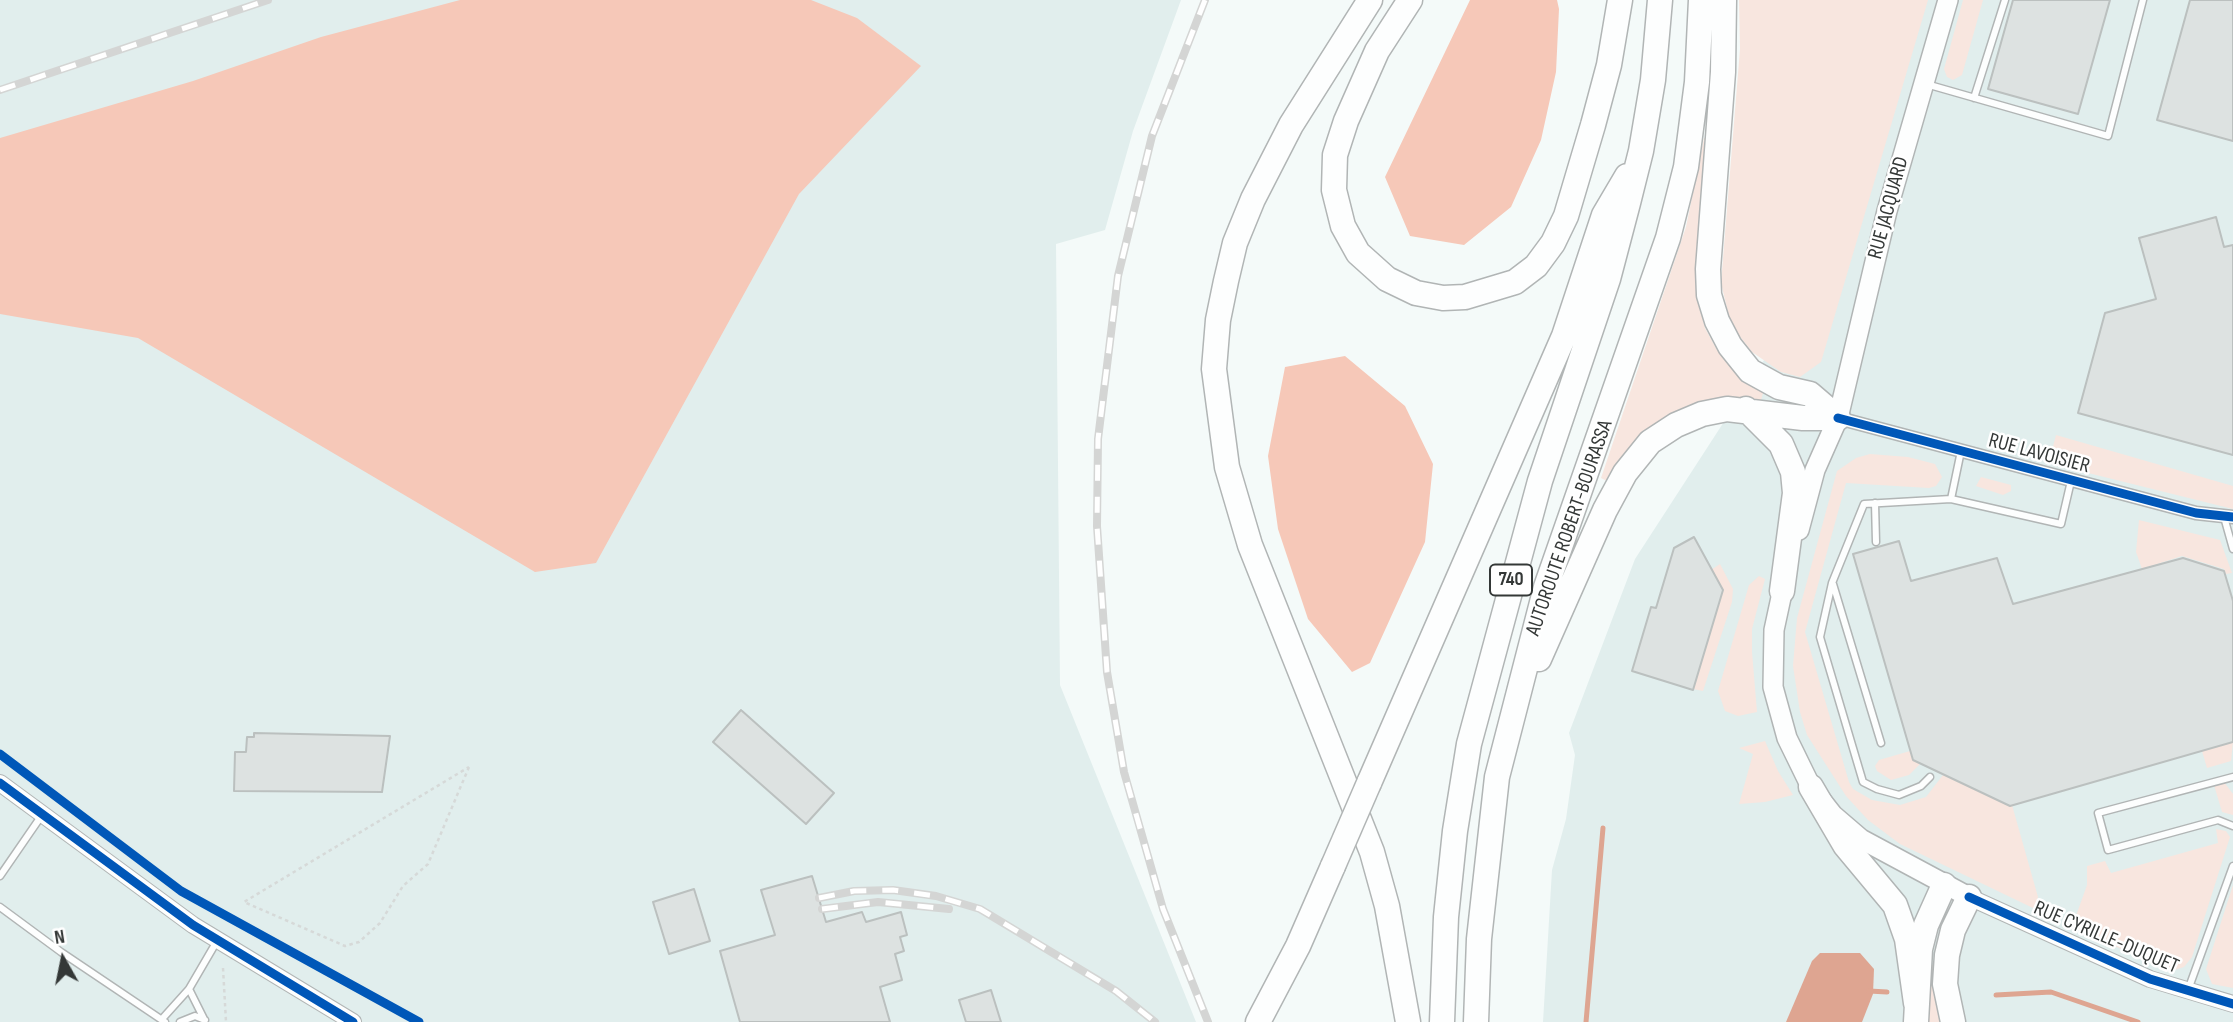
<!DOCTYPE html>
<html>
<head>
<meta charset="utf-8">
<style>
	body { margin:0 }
	#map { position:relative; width:2233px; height:1022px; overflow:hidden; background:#f4faf9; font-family:"Sofia Sans Condensed",sans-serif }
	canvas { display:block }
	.north { position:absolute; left:28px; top:924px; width:70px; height:70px; -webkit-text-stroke:5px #fff; paint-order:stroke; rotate:351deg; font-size:19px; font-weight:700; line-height:28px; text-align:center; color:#343837 }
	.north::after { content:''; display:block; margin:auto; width:24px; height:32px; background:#343837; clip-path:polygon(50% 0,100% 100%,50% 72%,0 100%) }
</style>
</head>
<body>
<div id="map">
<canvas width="2233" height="1022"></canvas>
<div class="north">N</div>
</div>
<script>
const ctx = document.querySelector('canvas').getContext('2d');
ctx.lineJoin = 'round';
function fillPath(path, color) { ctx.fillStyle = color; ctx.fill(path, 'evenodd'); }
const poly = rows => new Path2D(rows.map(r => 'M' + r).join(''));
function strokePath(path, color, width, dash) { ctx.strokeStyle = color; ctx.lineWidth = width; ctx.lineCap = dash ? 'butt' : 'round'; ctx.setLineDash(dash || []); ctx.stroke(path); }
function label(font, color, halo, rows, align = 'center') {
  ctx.font = font + ' "Sofia Sans Condensed",sans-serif'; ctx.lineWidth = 5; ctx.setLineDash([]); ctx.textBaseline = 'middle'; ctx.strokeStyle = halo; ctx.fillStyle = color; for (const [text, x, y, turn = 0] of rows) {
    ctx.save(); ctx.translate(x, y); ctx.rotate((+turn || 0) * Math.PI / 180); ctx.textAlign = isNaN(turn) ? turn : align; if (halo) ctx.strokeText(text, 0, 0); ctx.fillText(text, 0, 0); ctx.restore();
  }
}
const built = poly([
	[0,0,1181,0,1133,131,1105,230,1056,244,1060,685,1196,1022,0,1022],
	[1764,0,2233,0,2233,1022,1543,1022,1552,870,1566,819,1575,755,1569,733,1635,559,1766,357]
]);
const green = poly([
	[1739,0,1928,0,1821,362,1800,377,1781,372,1752,352,1731,325,1721,283,1740,49],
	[1963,0,1983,0,1962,75,1953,80,1947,77,1944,69],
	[1704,138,1711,138,1697,279,1699,304,1705,328,1717,350,1745,382,1763,393,1761,400,1736,398,1647,430,1630,446,1607,481,1601,478,1686,227],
	[2056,435,2233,486,2233,509,2056,465,2051,454],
	[1870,454,1908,457,1935,464,1942,477,1936,486,1929,488,1846,483,1805,632,1849,782,1853,789,1872,800,1900,805,1926,797,1943,775,2012,805,2038,897,2035,909,1900,844,1868,820,1846,796,1807,735,1800,712,1793,666,1797,618,1837,471,1856,458],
	[1981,477,2011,485,2011,491,2003,495,1976,486],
	[2139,520,2220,540,2232,573,2226,574,2224,569,2182,556,2142,569,2136,552],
	[1720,564,1733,589,1732,602,1703,691,1693,689,1711,570],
	[1759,576,1765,579,1752,629,1752,652,1757,712,1738,716,1725,711,1718,691,1749,585],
	[1765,741,1778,771,1793,795,1765,802,1739,804,1753,754,1739,748],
	[2233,742,2231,761,2207,768,2202,751],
	[1910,751,1913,760,1920,764,1909,775,1891,780,1877,771,1875,766,1879,760],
	[2224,782,2233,794,2233,815,2222,812,2214,785],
	[2216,829,2226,831,2230,837,2192,957,2184,967,2171,971,2072,927,2087,885,2087,866,2105,861,2111,873,2218,843],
	[2233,885,2233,988,2212,984,2206,969],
	[1926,964,1934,965,1941,1022,1923,1022]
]);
const forest = poly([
	[460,0,811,0,857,18,921,66,799,194,596,563,535,572,138,338,0,314,0,138,193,81,321,37],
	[1470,0,1557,0,1559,9,1556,72,1541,140,1511,207,1464,245,1410,236,1385,177],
	[1345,356,1405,406,1433,464,1425,542,1370,663,1352,672,1308,619,1278,529,1268,456,1285,367]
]);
const water = poly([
	[1820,953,1860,953,1874,969,1873,994,1862,1022,1786,1022,1812,961]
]);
const stream = poly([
	[1869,991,1887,992],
	[1996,995,2051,992,2138,1022],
	[1586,1022,1603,828]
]);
const building = poly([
	[2013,0,2110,0,2078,114,1988,89,2013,0],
	[2190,0,2233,0,2233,141,2157,120,2190,0],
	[2216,217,2224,247,2233,245,2233,455,2078,413,2105,313,2156,299,2139,238,2216,217],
	[1694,537,1723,590,1693,690,1632,671,1651,607,1656,608,1674,548,1694,537],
	[1899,541,1911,581,1997,558,2013,604,2183,558,2224,571,2233,601,2233,742,2010,806,1913,760,1853,554,1899,541],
	[741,710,834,793,806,824,713,742,741,710],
	[254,733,390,736,382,792,234,791,235,752,246,752,247,737,254,737,254,733],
	[812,876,826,922,862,912,866,922,901,912,907,935,900,937,904,951,895,954,902,980,880,987,890,1022,740,1022,720,951,775,935,761,890,812,876],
	[694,889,710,941,669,954,653,902,694,889],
	[991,990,1001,1022,966,1022,959,1000,991,990]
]);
const path = poly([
	[469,767,428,864,403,886,380,923,359,942,345,946,244,902,469,767],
	[223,968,226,1022]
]);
const service = poly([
	[1926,84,2108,136,2143,0],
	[1974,98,2005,0],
	[1961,451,1951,499,2061,524,2071,481],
	[1875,503,1876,542],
	[2224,517,2233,549],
	[1833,584,1881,743],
	[1930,777,1921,786,1899,795,1877,789,1863,782,1820,637,1832,583,1864,504,1951,499],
	[2233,777,2098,813,2108,850,2218,820,2233,826],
	[0,876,42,815],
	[0,907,61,952,165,1022],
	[189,989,204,1019],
	[2188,990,2233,866],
	[162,1019,189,989,217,941],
	[180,1022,195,1016,205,1020]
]);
const minor = poly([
	[1838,418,2196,513,2233,517]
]);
const tertiary = poly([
	[0,783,193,925,353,1022],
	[1969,897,2150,979,2233,1004]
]);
const secondary = poly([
	[1799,530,1815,470,1838,418,1887,211,1948,0],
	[1785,579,1774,630,1773,687,1787,738,1811,787,1833,815,1861,839,1969,897]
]);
const motorway = poly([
	[1370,0,1291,125,1253,199,1235,243,1226,281,1218,320,1214,369,1227,467,1250,545,1372,852,1387,906,1408,1022],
	[1410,0,1377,51,1346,121,1335,155,1334,190,1343,226,1358,253,1387,279,1416,293,1443,298,1465,297,1515,282,1536,266,1553,243,1566,216,1593,125,1609,65,1620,0],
	[1724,0,1723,72,1708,269,1709,295,1717,321,1730,346,1750,371,1779,387,1810,394,1838,418],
	[1746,409,1781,444,1793,472,1795,493,1782,591],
	[1539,659,1605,510,1625,473,1650,442,1676,425,1702,414,1727,409,1803,418,1838,418],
	[1369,783,1564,336,1604,215,1627,176],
	[1811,787,1845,845,1895,905,1907,939,1916,1003],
	[1258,1022,1298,946,1333,866],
	[1442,1022,1446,917,1455,831,1469,744,1540,481,1608,279,1628,203,1641,151,1653,80,1660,0],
	[1476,1022,1479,939,1497,777,1546,587,1668,238,1686,167,1697,82,1701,0],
	[1916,1022,1920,949,1926,925,1944,885],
	[1953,1022,1945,984,1947,955,1953,930,1969,897]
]);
const rail = poly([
	[1205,0,1152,136,1118,276,1098,439,1097,526,1107,672,1124,772,1163,909,1208,1022],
	[0,90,268,0],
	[819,898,854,891,893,890,936,896,980,909,1116,991,1155,1022],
	[822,909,878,902,949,909]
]);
const motorwayBridge = poly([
	[1333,866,1369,783]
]);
const cycleway = poly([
	[1838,418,2196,513,2233,517],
	[0,754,181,891,419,1022],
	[0,783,193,925,353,1022],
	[1969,897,2150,979,2233,1004]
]);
const shields = [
	[1511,580,42]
];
const shieldNames = [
	["740",1511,580]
];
const streetNames = [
	["RUE JACQUARD",1889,208,-75],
	["RUE LAVOISIER",2039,454,15],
	["AUTOROUTE ROBERT-BOURASSA",1570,528,-71],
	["RUE CYRILLE-DUQUET",2106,938,23]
];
fillPath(built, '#e1eeed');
fillPath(green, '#f8e6df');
fillPath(forest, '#f6c8b8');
fillPath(water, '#dea591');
strokePath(stream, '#dea591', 5);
fillPath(building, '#dde2e1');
strokePath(building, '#bbc0bf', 2);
strokePath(service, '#b1b5b5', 9);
strokePath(minor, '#b1b5b5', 15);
strokePath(tertiary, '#b1b5b5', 18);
strokePath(secondary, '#b1b5b5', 22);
strokePath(motorway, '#b1b5b5', 27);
strokePath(path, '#d6d9d8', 2.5, [3.5, 3.5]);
strokePath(service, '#fdfefe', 6);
strokePath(minor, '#fdfefe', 12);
strokePath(tertiary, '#fdfefe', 16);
strokePath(secondary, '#fdfefe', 19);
strokePath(motorway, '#fdfefe', 24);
strokePath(rail, '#d4d5d4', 8);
strokePath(rail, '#fff', 5, [16]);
strokePath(motorwayBridge, '#b1b5b5', 27, []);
strokePath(motorwayBridge, '#fdfefe', 24);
strokePath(cycleway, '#0057b8', 9);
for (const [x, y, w] of shields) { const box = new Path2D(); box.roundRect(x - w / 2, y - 15.5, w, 31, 5); ctx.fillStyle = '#fff'; ctx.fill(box); strokePath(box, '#343837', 2); }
label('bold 19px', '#343837', null, shieldNames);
label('21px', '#343837', '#fff', streetNames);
</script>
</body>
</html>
